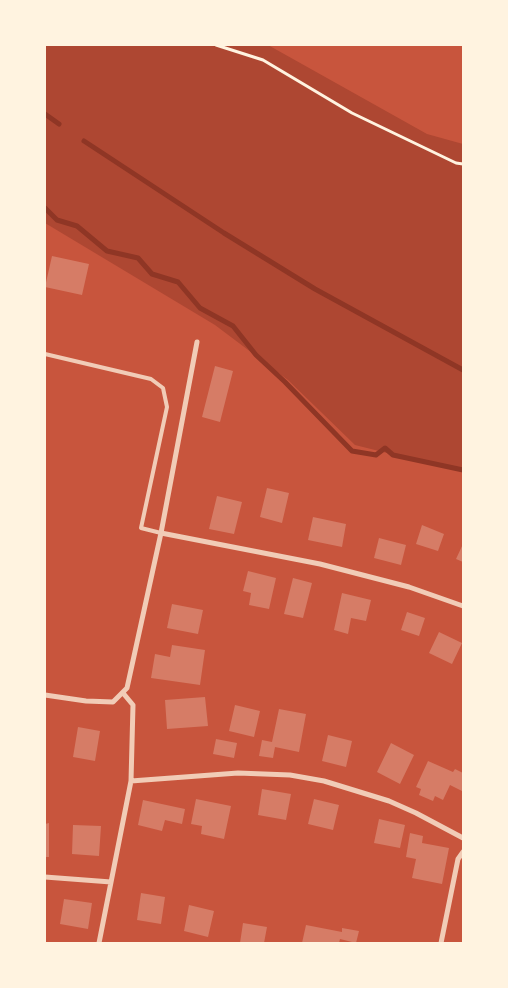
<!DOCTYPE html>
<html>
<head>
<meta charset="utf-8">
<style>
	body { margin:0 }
	#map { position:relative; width:508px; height:988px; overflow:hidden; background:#c8553d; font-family:"IBM Plex Serif",serif }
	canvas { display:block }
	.frame { position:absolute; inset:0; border:46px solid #fff3e0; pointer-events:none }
</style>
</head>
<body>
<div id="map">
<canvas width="508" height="988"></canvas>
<div class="frame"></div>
</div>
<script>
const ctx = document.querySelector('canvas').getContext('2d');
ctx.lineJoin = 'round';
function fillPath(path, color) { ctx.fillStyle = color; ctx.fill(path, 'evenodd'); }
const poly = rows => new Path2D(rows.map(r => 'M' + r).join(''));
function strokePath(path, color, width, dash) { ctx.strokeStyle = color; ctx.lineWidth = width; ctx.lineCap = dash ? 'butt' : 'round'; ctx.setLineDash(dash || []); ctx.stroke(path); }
const green = poly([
	[45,45,268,45,427,134,463,144,463,472,355,445,288,380,215,325,45,223]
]);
const stream = poly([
	[45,114,59,124],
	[84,141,224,233,315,289,463,370],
	[45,208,57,220,77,226,107,251,138,258,152,274,178,282,200,308,233,326,256,355,285,382,352,451,376,455,385,448,393,455,463,470]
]);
const building = poly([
	[52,256,89,264,82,295,45,287],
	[215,366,233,371,220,422,202,417],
	[267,488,289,493,282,523,260,517],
	[217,496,242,502,234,534,209,529],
	[313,517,346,524,342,547,308,540],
	[422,525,444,534,438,551,416,544],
	[379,538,406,545,401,565,374,558],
	[463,544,463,562,456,559],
	[248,571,276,578,269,609,249,605,251,593,243,591],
	[293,578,312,583,303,618,284,614],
	[342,593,371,600,366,621,351,618,348,634,334,630],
	[172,604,203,610,198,634,167,628],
	[407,612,425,618,419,636,401,630],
	[439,632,462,643,452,664,429,653],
	[172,645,205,650,200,685,151,678,155,654,170,657],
	[205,697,208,726,167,729,165,700],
	[235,705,260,711,254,737,229,731],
	[279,709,306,714,299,752,275,747,273,758,259,756,262,740,272,742],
	[78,727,100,731,95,761,73,757],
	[328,735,352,741,346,767,322,761],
	[216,739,237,743,234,758,213,754],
	[391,743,414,755,400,784,377,772],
	[428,761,453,772,455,769,463,773,462,791,450,785,443,800,435,796,433,801,419,795,421,789,416,787],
	[262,789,291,794,286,820,258,815],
	[196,799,231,806,224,839,201,834,202,826,191,824],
	[314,799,339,805,333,830,308,824],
	[143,800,185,809,182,824,165,820,162,831,138,825],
	[379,819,405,825,400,848,374,843],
	[49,823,49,857,45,857,45,824],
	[73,825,101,826,99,856,72,854],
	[410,833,423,836,422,843,449,848,442,884,412,878,416,859,406,857],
	[141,893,165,897,161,924,137,920],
	[64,899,92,903,88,929,60,924],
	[189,905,214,911,208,937,184,931],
	[243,923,267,927,264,943,240,943],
	[306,925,342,932,342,928,359,931,356,943,340,939,339,943,302,943]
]);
const path = poly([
	[216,45,263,60,352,113,456,163,463,164]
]);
const service = poly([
	[45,354,151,379,163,388,167,407,141,528,161,533]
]);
const minor = poly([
	[161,533,320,564,409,587,463,606],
	[45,695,86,701,113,702,127,688,161,533,197,342],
	[131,781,238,773,290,775,324,781,389,801,416,813,463,838],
	[45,877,111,882],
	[99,943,131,781,133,705,123,693],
	[441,943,458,859,463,852]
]);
fillPath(green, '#ae4732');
strokePath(stream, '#8f3625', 5);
fillPath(building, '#d67c66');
strokePath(path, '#fff3e0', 3);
strokePath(service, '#f1ccb7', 4);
strokePath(minor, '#f1ccb7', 5);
</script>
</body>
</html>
